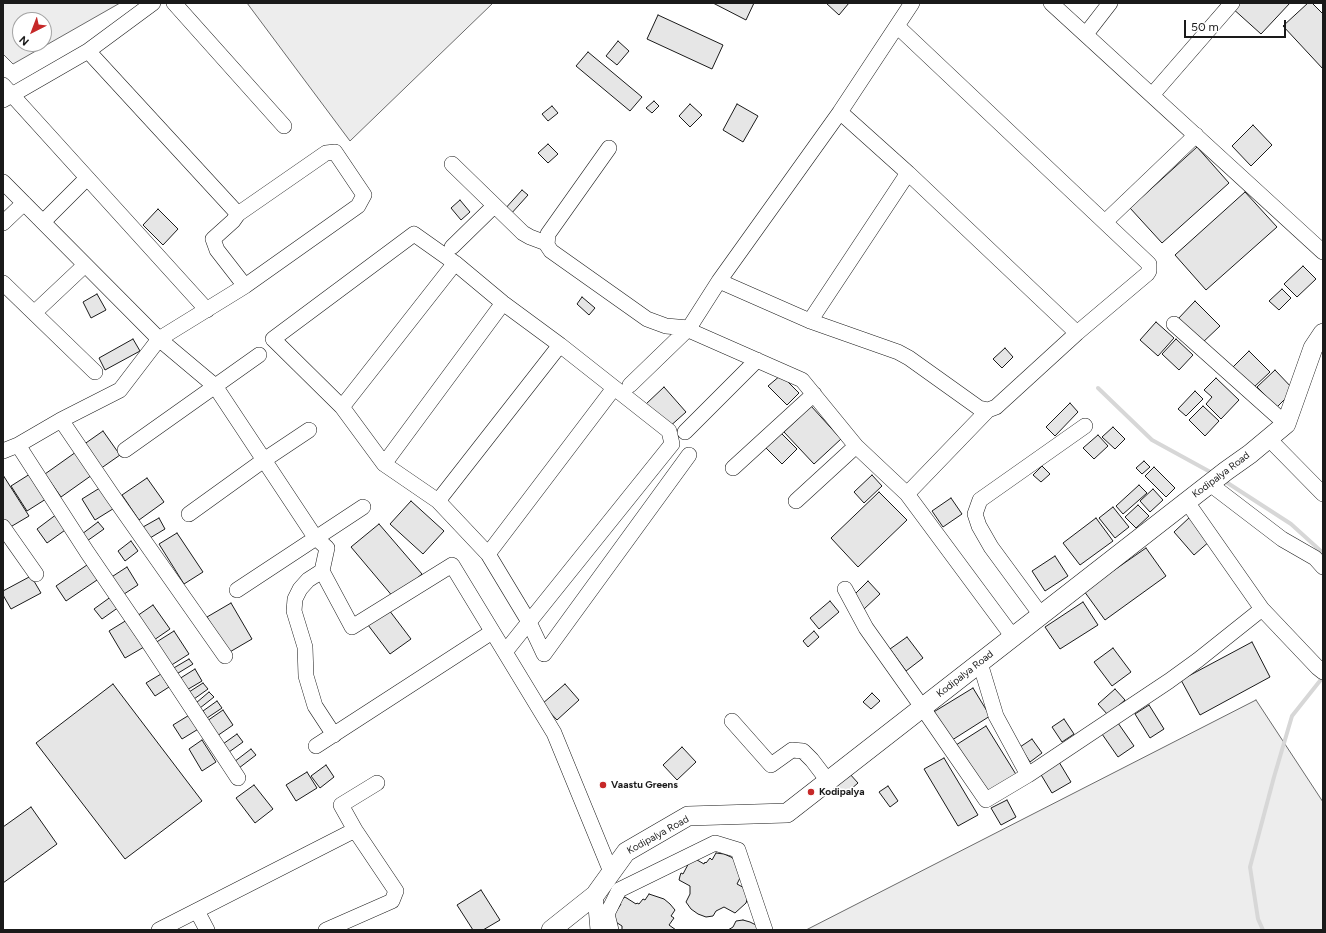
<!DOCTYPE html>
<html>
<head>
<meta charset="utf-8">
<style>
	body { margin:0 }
	#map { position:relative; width:1326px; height:933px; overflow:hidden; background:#fff; font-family:Figtree,sans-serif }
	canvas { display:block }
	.frame { position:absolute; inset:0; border:4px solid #1a1a1a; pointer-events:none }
	.north { position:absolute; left:12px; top:12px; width:40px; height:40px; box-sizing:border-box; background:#fff; border:1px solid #a3a3a3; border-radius:50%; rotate:222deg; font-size:11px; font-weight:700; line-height:16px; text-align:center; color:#1a1a1a }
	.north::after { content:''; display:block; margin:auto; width:14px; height:18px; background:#c62828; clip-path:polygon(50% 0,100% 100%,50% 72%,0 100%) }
	.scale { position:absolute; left:1184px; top:20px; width:102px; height:18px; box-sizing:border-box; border:2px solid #1a1a1a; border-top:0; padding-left:5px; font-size:12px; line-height:14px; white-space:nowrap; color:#1a1a1a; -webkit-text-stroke:3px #fff; paint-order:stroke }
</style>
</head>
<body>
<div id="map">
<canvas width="1326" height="933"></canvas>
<div class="frame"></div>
<div class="north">N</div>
<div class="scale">50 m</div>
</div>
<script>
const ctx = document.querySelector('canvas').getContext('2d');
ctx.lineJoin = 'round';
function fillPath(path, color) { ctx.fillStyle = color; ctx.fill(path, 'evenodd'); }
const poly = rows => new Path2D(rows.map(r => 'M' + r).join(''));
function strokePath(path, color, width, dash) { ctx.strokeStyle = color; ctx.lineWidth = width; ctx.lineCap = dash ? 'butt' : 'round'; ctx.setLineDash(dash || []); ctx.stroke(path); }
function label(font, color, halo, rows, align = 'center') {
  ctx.font = font + ' Figtree,sans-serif'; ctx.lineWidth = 3; ctx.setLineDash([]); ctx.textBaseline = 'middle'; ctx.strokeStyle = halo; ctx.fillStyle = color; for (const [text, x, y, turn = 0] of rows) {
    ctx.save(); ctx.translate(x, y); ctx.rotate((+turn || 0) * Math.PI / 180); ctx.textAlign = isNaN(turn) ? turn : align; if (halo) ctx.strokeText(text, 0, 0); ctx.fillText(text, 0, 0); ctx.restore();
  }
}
const built = poly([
	[3,3,120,3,13,64,3,54,3,3],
	[20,20,44,20,44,44,20,44,20,20],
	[247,3,493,3,350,141,247,3],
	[1256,700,1323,802,1323,930,806,930,1256,700]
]);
const stream = poly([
	[1098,388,1152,440,1214,474],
	[1223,480,1291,524,1323,553],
	[1263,930,1258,919,1250,867,1274,777,1292,716,1323,677]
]);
const building = poly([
	[713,3,754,3,746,20,713,3],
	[826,3,849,3,839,15,826,3],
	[1234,3,1290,3,1261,34,1231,7,1234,3],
	[1308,3,1312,3,1323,14,1323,69,1283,26,1308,3],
	[658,15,723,45,712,69,647,39,658,15],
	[618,41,629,51,617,65,606,56,618,41],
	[588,52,642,97,630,111,576,66,588,52],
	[654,101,659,106,652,113,646,108,654,101],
	[690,104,702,115,690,127,679,116,690,104],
	[737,104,758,116,743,142,723,130,737,104],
	[552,106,558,113,548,121,542,114,552,106],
	[1253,125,1272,145,1251,166,1232,146,1253,125],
	[548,144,558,154,548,163,538,153,548,144],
	[1197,147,1229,183,1162,243,1130,208,1197,147],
	[522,190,528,195,510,215,504,210,522,190],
	[1245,192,1277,227,1206,290,1175,255,1245,192],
	[460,200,470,212,461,220,451,208,460,200],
	[158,209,178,229,163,245,143,225,158,209],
	[1303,266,1316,279,1297,297,1284,284,1303,266],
	[1282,289,1291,298,1279,310,1269,301,1282,289],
	[97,294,106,310,91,318,83,302,97,294],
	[582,297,595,308,589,315,577,304,582,297],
	[1195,301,1220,326,1201,344,1177,320,1195,301],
	[1156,322,1174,338,1158,356,1140,340,1156,322],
	[133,339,140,351,105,370,99,358,133,339],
	[1176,339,1193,355,1179,370,1162,354,1176,339],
	[1005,348,1013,357,1002,368,993,359,1005,348],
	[1249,351,1270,372,1253,388,1232,368,1249,351],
	[1275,370,1294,390,1277,407,1257,387,1275,370],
	[781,375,799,393,787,405,768,386,781,375],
	[1216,378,1239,400,1221,419,1206,404,1212,397,1204,390,1216,378],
	[664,387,686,412,668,428,646,404,664,387],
	[1195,391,1203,399,1186,416,1178,409,1195,391],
	[1070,403,1078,412,1055,436,1046,427,1070,403],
	[811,406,841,439,814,464,784,432,811,406],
	[1203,406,1219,421,1205,436,1189,420,1203,406],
	[1113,427,1125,439,1115,449,1102,437,1113,427],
	[103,431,120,455,100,469,83,445,103,431],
	[779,431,797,449,782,464,764,446,779,431],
	[1098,435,1108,446,1094,459,1083,448,1098,435],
	[76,452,92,475,61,497,45,474,76,452],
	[1144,461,1150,467,1142,474,1136,468,1144,461],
	[1042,466,1050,474,1041,482,1033,475,1042,466],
	[1154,467,1175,488,1166,497,1145,476,1154,467],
	[30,474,46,499,27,511,11,486,30,474],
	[3,475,29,516,7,529,3,523,3,475],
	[872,475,882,486,864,503,854,492,872,475],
	[147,478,164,502,139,520,122,495,147,478],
	[1139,485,1147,493,1123,514,1116,506,1139,485],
	[103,486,116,507,95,520,82,499,103,486],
	[1153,489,1163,500,1150,512,1140,501,1153,489],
	[879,492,907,520,858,567,831,538,879,492],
	[951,498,962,514,943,527,932,511,951,498],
	[411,501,444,531,423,554,390,524,411,501],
	[1138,505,1149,516,1136,528,1125,517,1138,505],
	[1113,507,1129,527,1115,538,1099,518,1113,507],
	[57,514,68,528,47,543,37,529,57,514],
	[1190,517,1211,540,1194,555,1174,532,1190,517],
	[159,518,165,529,150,538,143,527,159,518],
	[1096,518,1113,541,1080,565,1063,543,1096,518],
	[98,522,104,529,87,541,82,534,98,522],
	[379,524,422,574,394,598,351,547,379,524],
	[177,533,203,572,184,584,159,544,177,533],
	[131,541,138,551,125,561,118,551,131,541],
	[1146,548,1166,576,1105,620,1084,591,1146,548],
	[1055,556,1068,576,1045,591,1032,571,1055,556],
	[90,563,100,578,66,601,56,586,90,563],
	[127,567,138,585,121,596,110,578,127,567],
	[31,576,41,593,11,609,3,595,3,591,31,576],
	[868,581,880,594,864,609,852,597,868,581],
	[112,596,119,607,102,619,94,609,112,596],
	[830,601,839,612,819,629,810,618,830,601],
	[1083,602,1098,625,1060,649,1045,627,1083,602],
	[231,603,252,639,228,653,207,617,231,603],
	[153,605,170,629,154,640,137,616,153,605],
	[389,610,411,639,390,654,368,625,389,610],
	[127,620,144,647,125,658,109,631,127,620],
	[174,631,189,654,170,666,155,643,174,631],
	[814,631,819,637,808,647,803,641,814,631],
	[907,637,923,658,906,671,890,649,907,637],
	[1252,642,1270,677,1200,715,1181,680,1252,642],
	[1113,648,1131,672,1112,686,1094,662,1113,648],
	[189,659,193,664,175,675,172,669,189,659],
	[195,669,202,681,185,691,179,679,195,669],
	[161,674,169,687,155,696,146,683,161,674],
	[203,683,208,689,194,699,189,692,203,683],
	[113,684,202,801,125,859,36,743,113,684],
	[565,684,579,700,557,720,542,704,565,684],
	[973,688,990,716,949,742,932,713,973,688],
	[1115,689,1125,700,1108,715,1098,704,1115,689],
	[209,692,214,697,200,708,196,703,209,692],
	[872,693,880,701,871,709,863,702,872,693],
	[217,701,222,708,207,718,203,711,217,701],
	[1149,705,1164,729,1150,738,1135,714,1149,705],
	[223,710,233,725,217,736,207,721,223,710],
	[191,714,200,728,182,739,173,725,191,714],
	[1064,719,1074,734,1062,742,1052,727,1064,719],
	[1118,723,1134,746,1118,757,1102,734,1118,723],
	[986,726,1017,776,987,795,956,745,986,726],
	[237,734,243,742,229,752,223,744,237,734],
	[1032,739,1042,753,1030,762,1020,747,1032,739],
	[202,740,216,762,202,771,189,749,202,740],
	[682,747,696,762,677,780,663,765,682,747],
	[251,749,256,755,239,768,234,762,251,749],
	[944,758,978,815,958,826,924,769,944,758],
	[1059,762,1071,782,1052,793,1040,773,1059,762],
	[326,765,334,777,320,788,311,776,326,765],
	[307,772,317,788,296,801,286,785,307,772],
	[849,773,858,783,843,796,834,786,849,773],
	[254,785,273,809,255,823,236,798,254,785],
	[888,786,898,801,890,807,879,792,888,786],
	[1007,800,1016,817,1001,825,991,808,1007,800],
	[31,807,57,844,3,883,3,827,31,807],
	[716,853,724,854,731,857,738,862,741,876,737,884,748,890,748,897,746,903,735,913,724,907,716,911,713,916,706,917,698,914,691,909,686,902,690,894,690,886,679,880,680,876,681,873,683,874,692,857,704,864,705,862,706,863,710,858,712,860,716,853],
	[481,890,500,920,483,930,473,930,457,905,481,890],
	[649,894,664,899,670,904,675,910,671,916,674,918,669,925,676,930,622,930,622,926,611,919,621,904,619,903,621,900,625,897,636,904,637,903,639,904,643,899,645,900,649,894],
	[743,920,750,922,758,926,761,930,728,930,733,927,736,921,743,920]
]);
const minor = poly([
	[174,3,284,126],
	[912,3,840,112,719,281,689,328,693,332,802,380,856,446,907,494,1013,637],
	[1051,3,1323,252],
	[1086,34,1110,3],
	[88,51,153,3],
	[3,85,207,310],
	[1152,95,1232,3],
	[3,100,88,51,238,214,233,221,213,239,217,250,245,286],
	[840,112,908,173,1077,333],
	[609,148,548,234,547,245,551,251,647,319,666,326,689,328],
	[452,164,523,233,530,237,546,243],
	[3,182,159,339,215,386,315,537,327,548,322,571,352,627,452,565,554,733,611,872],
	[43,222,87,178],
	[1105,222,1196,135],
	[3,223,24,203],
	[452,247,494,206],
	[719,281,810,321,898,352,909,358,979,408,988,410,996,407,1077,333,1147,274,1149,271,1149,264,897,26],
	[3,283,95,372],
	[34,313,85,265],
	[810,321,908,173],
	[1174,324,1286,424],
	[630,385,689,328],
	[342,407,455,263],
	[61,420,112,495,225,656],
	[685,432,757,360],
	[1268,438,1323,494],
	[18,445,87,552,145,637,238,778],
	[125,450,259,355],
	[3,451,18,445,61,420,120,390,159,339,245,286,358,206,364,195,335,152,326,153,238,214],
	[384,464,503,303],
	[733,468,814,394],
	[1210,484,1282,539,1315,558,1323,567],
	[907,494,988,410],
	[438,501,560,345],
	[796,501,856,446],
	[1187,502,1262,609,1318,668,1323,672],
	[189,514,264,460,309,430],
	[3,527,36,574],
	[488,554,614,388],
	[322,571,308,580,300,589,295,599,294,611,305,647,306,676,315,706,334,735],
	[845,589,866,628,922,707,986,800,1028,775,1169,681,1198,660,1262,609],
	[237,590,363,507],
	[1041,615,991,547,979,526,975,514,980,500,1085,426],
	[505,652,529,622,672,444,669,431,560,345,503,303,455,263,414,234,273,339,342,407,384,464,438,501,488,554,529,622,544,654,689,455],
	[980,663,996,716,1028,775],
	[732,721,771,765,792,750,803,751,812,760,828,781],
	[316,746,492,632],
	[595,895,598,930],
	[197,911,207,930],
	[159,930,355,830],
	[326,930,392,901,396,891,355,830,341,805,377,783],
	[611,930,607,914,619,890,715,843,738,850,765,930]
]);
const major = poly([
	[551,930,595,895,626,852,688,816,787,813,1226,471,1250,454,1286,424,1313,348,1323,333]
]);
const markers = [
	[603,785,4,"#c62828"],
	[811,792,4,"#c62828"]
];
const streetNames = [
	["Kodipalya Road",1221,475,-37],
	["Kodipalya Road",965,674,-38],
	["Kodipalya Road",658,835,-29]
];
const poiNames = [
	["Vaastu Greens",611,785],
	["Kodipalya",819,792]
];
fillPath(built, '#ededed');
strokePath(built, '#6a6a6a', 1);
strokePath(stream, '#d7d7d7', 4);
fillPath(building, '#e6e6e6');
strokePath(building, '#1a1a1a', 1);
strokePath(minor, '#1a1a1a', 16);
strokePath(major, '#1a1a1a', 20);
strokePath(minor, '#fff', 15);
strokePath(major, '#fff', 19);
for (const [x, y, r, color] of markers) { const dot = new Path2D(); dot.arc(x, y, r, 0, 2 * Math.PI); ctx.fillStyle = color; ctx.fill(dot); strokePath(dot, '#fff', 1.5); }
label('10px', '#1a1a1a', '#fff', streetNames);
label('bold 10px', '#1a1a1a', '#fff', poiNames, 'left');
</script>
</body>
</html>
